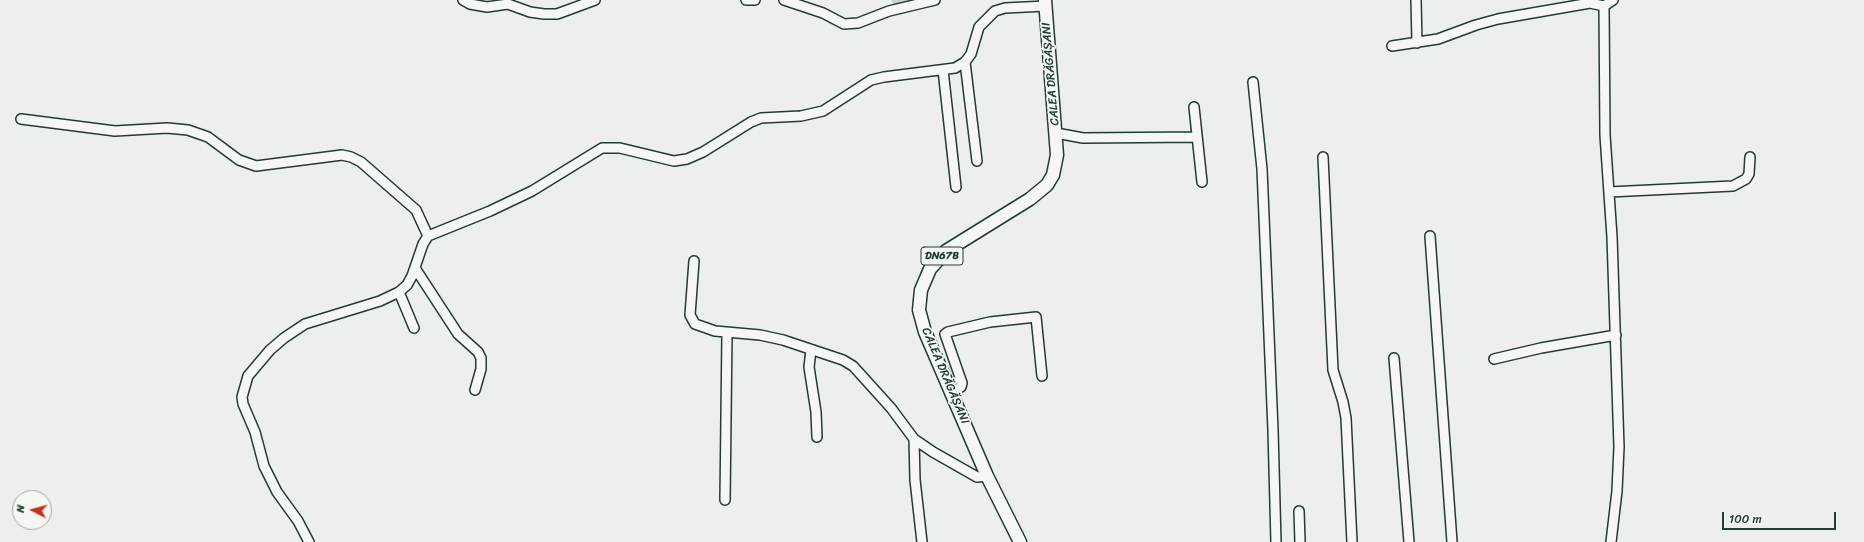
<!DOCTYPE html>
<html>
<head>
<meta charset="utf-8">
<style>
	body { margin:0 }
	#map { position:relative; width:1864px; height:542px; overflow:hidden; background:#edefea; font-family:Sriracha,sans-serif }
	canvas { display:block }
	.north { position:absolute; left:12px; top:490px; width:40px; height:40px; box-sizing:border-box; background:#f6f6f2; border:1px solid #a0aca6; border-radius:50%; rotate:276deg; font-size:11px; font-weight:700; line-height:16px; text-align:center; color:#1f3d34 }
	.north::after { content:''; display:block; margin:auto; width:14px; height:18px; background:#c8321e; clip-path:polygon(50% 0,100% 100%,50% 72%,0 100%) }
	.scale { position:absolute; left:1722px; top:512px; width:114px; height:18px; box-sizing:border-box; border:2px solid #1f3d34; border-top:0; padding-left:5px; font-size:12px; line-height:14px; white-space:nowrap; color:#1f3d34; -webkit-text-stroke:3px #f6f6f2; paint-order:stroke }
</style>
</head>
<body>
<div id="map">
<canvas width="1864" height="542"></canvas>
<div class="north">N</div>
<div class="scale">100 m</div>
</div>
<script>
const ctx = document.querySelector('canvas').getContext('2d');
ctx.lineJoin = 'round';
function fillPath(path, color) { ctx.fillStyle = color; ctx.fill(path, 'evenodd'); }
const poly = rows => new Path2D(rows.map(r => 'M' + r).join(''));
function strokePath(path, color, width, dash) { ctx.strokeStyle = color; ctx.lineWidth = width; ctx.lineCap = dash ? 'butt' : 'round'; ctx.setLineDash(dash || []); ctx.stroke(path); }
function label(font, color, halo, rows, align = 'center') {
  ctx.font = font + ' Sriracha,sans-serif'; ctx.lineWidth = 3.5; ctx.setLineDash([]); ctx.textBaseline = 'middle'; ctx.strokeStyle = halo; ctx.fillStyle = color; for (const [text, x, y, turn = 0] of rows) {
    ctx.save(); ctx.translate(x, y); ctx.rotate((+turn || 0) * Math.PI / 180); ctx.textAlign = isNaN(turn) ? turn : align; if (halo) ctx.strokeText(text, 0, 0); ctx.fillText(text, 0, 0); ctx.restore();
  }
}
const green = poly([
	[891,0,919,0,895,7]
]);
const minor = poly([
	[463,0,470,4,487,7,508,4,530,12,544,14,557,14,595,0],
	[746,0,755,0],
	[784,0,823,13,844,24,858,23,889,11,935,0],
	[1416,0,1417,43],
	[1392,46,1438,39,1476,25,1498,19,1590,3,1604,6],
	[965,62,977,161],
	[943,70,956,187],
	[1253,82,1262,169,1273,430,1276,542],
	[1194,107,1202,182],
	[21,119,115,131,167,128,188,130,208,137,239,160,256,166,342,155,351,157,361,162,416,210,428,236],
	[1056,133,1083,138,1197,137],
	[1323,157,1333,370,1343,402,1346,418,1352,542],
	[1609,192,1733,186,1746,179,1749,174,1750,157],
	[1430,236,1452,542],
	[694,261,690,315,695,324,715,331,760,335,783,340,843,360,853,366,863,377,891,408,914,439,933,452,977,477,987,476],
	[415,268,458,334,478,352,481,358,481,369,475,390],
	[399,292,414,328],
	[811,350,809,367,816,412,817,437],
	[1394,358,1409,542],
	[1494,359,1541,348,1616,335],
	[951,392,961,387,962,383,945,334,948,332,990,322,1036,317,1042,376],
	[914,439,915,480,922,542],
	[725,500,727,333],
	[1299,511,1300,542],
	[309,542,298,521,277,492,264,466,255,432,243,404,242,397,248,376,270,350,284,338,305,324,380,301,399,292,407,285,412,276,423,244,428,236,490,211,532,191,602,148,620,148,674,161,687,159,703,152,751,122,761,118,801,116,823,111,871,80,884,77,955,68,965,62,971,54,979,27,995,11,1005,8,1046,6],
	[1611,542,1617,491,1619,447,1612,237,1605,135,1604,6,1613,0]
]);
const major = poly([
	[1020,542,987,476,925,332,919,310,921,290,930,269,946,251,1030,199,1047,185,1053,175,1057,155,1045,0]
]);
const shields = [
	[942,256,42]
];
const shieldNames = [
	["DN67B",942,256]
];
const streetNames = [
	["CALEA DRĂGĂȘANI",1051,74,-95],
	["CALEA DRĂGĂȘANI",945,376,67]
];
fillPath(green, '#cbd2cc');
strokePath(minor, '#1f3d34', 12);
strokePath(major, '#1f3d34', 15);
strokePath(minor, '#f6f6f2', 9);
strokePath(major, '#f6f6f2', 12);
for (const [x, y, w] of shields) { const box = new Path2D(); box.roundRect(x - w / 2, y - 9, w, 18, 3); ctx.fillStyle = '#f6f6f2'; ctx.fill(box); strokePath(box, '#1f3d34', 1); }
label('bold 11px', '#1f3d34', null, shieldNames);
label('12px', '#1f3d34', '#f6f6f2', streetNames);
</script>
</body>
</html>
